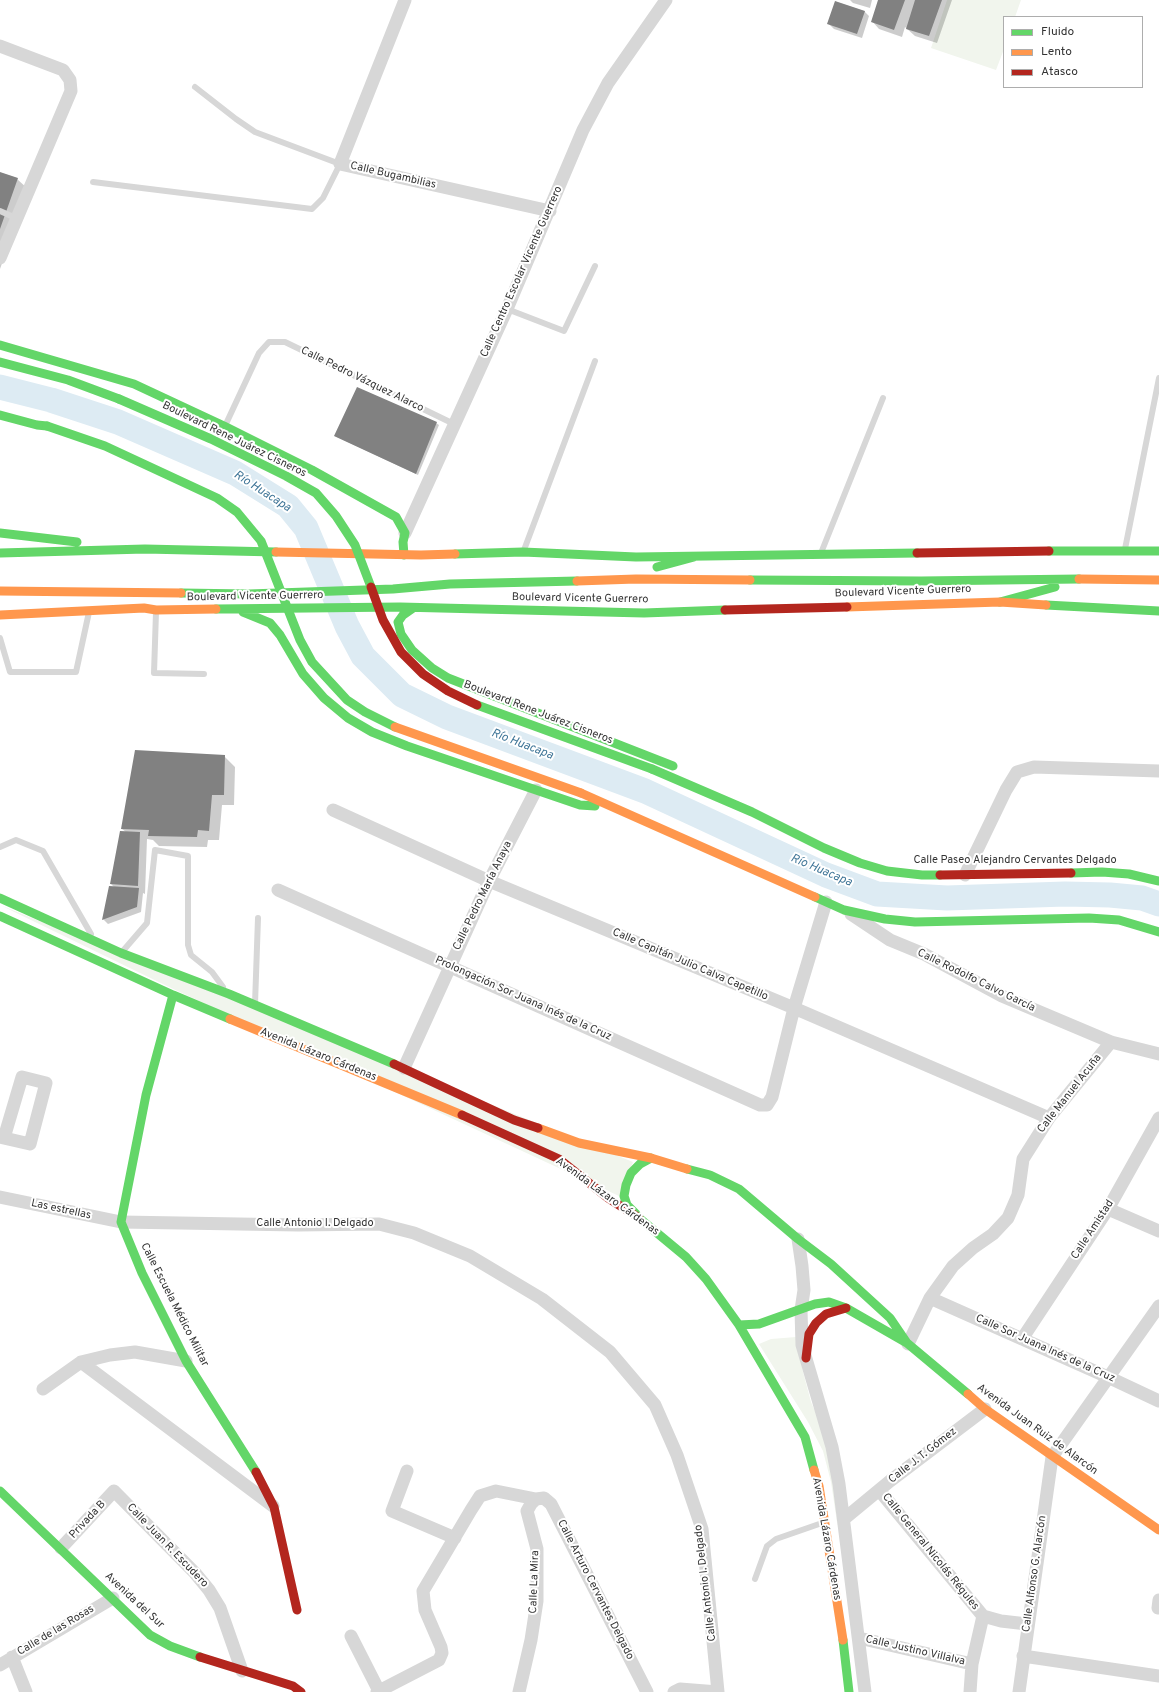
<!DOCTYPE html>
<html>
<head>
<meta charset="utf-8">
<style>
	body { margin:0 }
	#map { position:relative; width:1159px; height:1692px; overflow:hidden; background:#fff; font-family:Overpass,sans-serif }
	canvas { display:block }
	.legend { position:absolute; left:1003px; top:16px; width:140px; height:72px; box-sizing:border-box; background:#fff; border:1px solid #adadad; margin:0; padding:5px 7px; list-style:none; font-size:12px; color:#333 }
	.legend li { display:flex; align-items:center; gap:8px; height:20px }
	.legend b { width:20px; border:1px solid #adadad }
</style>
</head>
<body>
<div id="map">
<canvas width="1159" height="1692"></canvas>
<ul class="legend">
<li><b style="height:5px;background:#63d668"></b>Fluido</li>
<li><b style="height:5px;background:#ff974d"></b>Lento</li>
<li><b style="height:5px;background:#b3261e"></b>Atasco</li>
</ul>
</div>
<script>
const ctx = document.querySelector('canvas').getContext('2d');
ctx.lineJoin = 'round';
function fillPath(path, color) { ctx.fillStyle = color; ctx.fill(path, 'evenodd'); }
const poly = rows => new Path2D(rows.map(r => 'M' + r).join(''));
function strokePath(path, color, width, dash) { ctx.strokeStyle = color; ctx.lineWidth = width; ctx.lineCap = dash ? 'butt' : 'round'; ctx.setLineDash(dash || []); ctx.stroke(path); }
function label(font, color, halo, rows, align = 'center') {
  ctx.font = font + ' Overpass,sans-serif'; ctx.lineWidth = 4; ctx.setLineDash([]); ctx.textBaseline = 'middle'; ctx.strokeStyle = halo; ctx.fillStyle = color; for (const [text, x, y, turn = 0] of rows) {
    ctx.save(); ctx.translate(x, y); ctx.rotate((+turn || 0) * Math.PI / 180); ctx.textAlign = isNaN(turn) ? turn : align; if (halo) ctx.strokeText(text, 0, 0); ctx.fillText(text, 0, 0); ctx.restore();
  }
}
const green = poly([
	[947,0,1021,0,1015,17,1004,17,1004,49,996,70,931,48],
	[0,905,633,1162,619,1196,169,987],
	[796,1337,803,1372,811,1402,825,1434,831,1462,838,1529,831,1482,823,1451,808,1422,759,1344,771,1339]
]);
const shadow = poly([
	[850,0,872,0,870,8,853,3],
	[879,0,952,0,937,43,915,36,905,27,902,37,879,29,872,21],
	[864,11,869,16,862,38,834,29,829,24],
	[0,173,17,179,28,189,0,269],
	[436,423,439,425,418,475,335,436],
	[224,756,235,767,234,805,222,805,219,840,208,840,207,847,159,846,153,840,147,839,145,894,143,893,141,912,108,924,103,919,114,887,111,884,126,832,122,829]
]);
const river = poly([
	[0,387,51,400,118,422,235,473,288,506,306,528,347,626,363,656,402,695,447,717,645,791,826,875,877,894,947,898,1065,894,1110,895,1142,898,1159,904]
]);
const building = poly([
	[878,0,905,0,894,30,871,22],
	[915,0,942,0,929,36,906,29],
	[835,1,865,11,857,34,827,24],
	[0,172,18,178,0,229],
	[357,387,437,422,416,474,334,436],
	[135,750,225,755,224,795,212,795,209,831,198,830,197,837,148,836,149,830,121,829],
	[120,831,140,832,138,886,110,884],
	[109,886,139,888,137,907,102,920]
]);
const lane = poly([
	[93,182,312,209,323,198,340,164,255,132,236,119,195,87],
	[0,211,18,219],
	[507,309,564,331,595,266],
	[225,426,259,353,269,342,285,342,454,424],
	[1125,549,1159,378],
	[524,550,595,361],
	[821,553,883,398],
	[156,612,154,673,204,674],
	[0,638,10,672,76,672,89,612],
	[0,847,16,840,43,851,91,934],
	[122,952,147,923,155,850,188,856,188,945,191,955,212,972,223,987],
	[255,1004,258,918],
	[755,1579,767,1546,776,1539,822,1523]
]);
const street = poly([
	[405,0,340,164,550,211],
	[0,46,63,70,70,80,71,91,0,258],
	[405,533,507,309,583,130,608,83,666,0],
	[333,810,489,881,794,1008,1049,1118],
	[965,875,1006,790,1017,772,1034,767,1159,771],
	[278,890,760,1105,767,1105,772,1097,794,1008,826,902],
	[851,914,890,940,924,954,1002,996,1111,1042,1159,1054],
	[404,1068,489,881,536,790],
	[0,1137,30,1144,46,1083,22,1077,4,1138],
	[0,1197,121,1222,298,1225,379,1224,414,1233,470,1256,542,1299,610,1352,655,1405,677,1455,702,1529,718,1692],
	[1108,1209,1159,1231],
	[798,1239,802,1266,804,1290,801,1310,802,1345,832,1447,839,1484,865,1692],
	[930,1298,1110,1378,1159,1401],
	[1022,1339,1108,1209,1159,1118],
	[908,1344,930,1298,953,1266,973,1248,993,1234,1008,1218,1018,1195,1023,1159,1049,1118,1111,1042],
	[81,1362,273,1506],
	[43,1389,81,1362,110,1355,135,1352,186,1361],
	[407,1471,392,1511,455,1538],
	[879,1490,983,1616,1001,1621,1027,1624],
	[844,1519,890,1481,985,1409],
	[61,1548,114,1491,195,1573,209,1590,220,1608,242,1671],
	[1158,1608,1159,1600],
	[351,1636,379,1691],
	[859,1638,972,1664],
	[1023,1656,1159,1676],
	[12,1657,26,1692],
	[0,1665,113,1598],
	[377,1692,439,1660,442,1653,441,1647,425,1610,423,1591,471,1510,480,1496,496,1491,536,1499,544,1498,551,1504,647,1692],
	[519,1692,531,1640,537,1601,537,1549,527,1511,531,1504,536,1499],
	[674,1692,680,1689,718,1692],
	[970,1692,972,1664,983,1616],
	[1019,1692,1052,1457,1159,1306]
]);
const fast = poly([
	[0,345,134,384,224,426,312,470,396,517,405,533,403,542,404,555],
	[0,362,68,380,119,399],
	[0,415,37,425,47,426],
	[0,533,77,542],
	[1049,551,1159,551],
	[0,553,145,549,276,552],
	[455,554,523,552,636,557,917,553],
	[657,567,694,557],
	[750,580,921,581,1079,579],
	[181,593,249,594,393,589,450,584,577,581],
	[1000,602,1055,587],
	[1046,605,1159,611],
	[413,608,403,615,398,622,401,634,412,650,432,668,448,678,673,766],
	[216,609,400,607,644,613,725,610],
	[243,612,270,623,280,635,303,674,324,698,348,718,372,732,407,746,580,805,595,806],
	[652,769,752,812,824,848,860,863,887,871,922,875,940,875],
	[1071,873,1102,872,1129,874,1159,881],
	[815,897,844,910,885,919,915,922,1089,918,1119,920,1159,932],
	[0,898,121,953,229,994,394,1064],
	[0,916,173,995,230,1019],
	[173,995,146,1095,121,1222,142,1273,186,1361,256,1472],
	[687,1169,710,1175,739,1189,798,1239,831,1264,890,1318,907,1343],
	[636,1214,627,1205,624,1196,626,1185,631,1173,640,1164,651,1158],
	[639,1218,686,1257,706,1279,739,1325,805,1437,814,1470],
	[739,1325,759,1324,815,1304,829,1302,846,1308,907,1343,968,1394],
	[0,1491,150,1635,170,1646,200,1657],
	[843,1640,849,1692]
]);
const slow = poly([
	[276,552,421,555,455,554],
	[1079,579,1159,580],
	[577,581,636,579,750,580],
	[0,591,181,593],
	[847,607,1000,602,1046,605],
	[0,615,144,608,156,610,216,609],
	[581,793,815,897],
	[230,1019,462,1115],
	[538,1128,579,1143,651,1158,687,1169],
	[968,1394,985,1409,1159,1530],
	[814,1470,819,1486,843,1640]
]);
const jam = poly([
	[917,553,1049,551],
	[725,610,847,607],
	[940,875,1071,873],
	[394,1064,514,1120,538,1128],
	[462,1115,559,1159,608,1198,639,1218],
	[806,1358,809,1334,816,1323,826,1314,846,1308],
	[256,1472,274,1507,297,1610],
	[200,1657,293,1686,301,1692]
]);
const fastBridge = poly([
	[119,399,211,439,286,476,316,493,336,516,355,545,371,587],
	[47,426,105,446,217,498,237,512,261,541,300,640,312,662,347,700,365,712,395,727],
	[477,705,652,769]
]);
const slowBridge = poly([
	[395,727,581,793]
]);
const jamBridge = poly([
	[371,587,383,620,401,652,423,674,448,691,477,705]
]);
const streetNames = [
	["Calle Bugambilias",393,176,13],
	["Calle Centro Escolar Vicente Guerrero",522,272,-66],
	["Calle Pedro Vázquez Alarco",362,380,26],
	["Boulevard Rene Juárez Cisneros",234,440,26],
	["Boulevard Vicente Guerrero",903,592,-2],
	["Boulevard Vicente Guerrero",255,597,-1],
	["Boulevard Vicente Guerrero",580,599,1],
	["Boulevard Rene Juárez Cisneros",538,713,21],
	["Calle Paseo Alejandro Cervantes Delgado",1015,861],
	["Calle Pedro María Anaya",483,896,-64],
	["Calle Capitán Julio Calva Capetillo",690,965,23],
	["Calle Rodolfo Calvo García",976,981,26],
	["Prolongación Sor Juana Inés de la Cruz",523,999,24],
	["Avenida Lázaro Cárdenas",318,1055,22],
	["Calle Manuel Acuña",1070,1094,-52],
	["Avenida Lázaro Cárdenas",607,1197,36],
	["Las estrellas",61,1210,12],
	["Calle Antonio I. Delgado",315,1224],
	["Calle Amistad",1093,1230,-57],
	["Calle Escuela Médico Militar",174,1305,63],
	["Calle Sor Juana Inés de la Cruz",1045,1349,24],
	["Avenida Juan Ruiz de Alarcón",1037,1430,36],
	["Calle J. T. Gómez",923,1456,-38],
	["Privada B",88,1520,-47],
	["Avenida Lázaro Cárdenas",826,1539,80],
	["Calle Juan R. Escudero",167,1546,46],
	["Calle General Nicolás Régules",930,1552,51],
	["Calle Alfonso G. Alarcón",1035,1574,-82],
	["Calle La Mira",535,1582,-88],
	["Calle Antonio I. Delgado",706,1583,-97],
	["Calle Arturo Cervantes Delgado",595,1590,63],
	["Avenida del Sur",134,1601,43],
	["Calle de las Rosas",56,1631,-31],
	["Calle Justino Villalva",915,1651,13]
];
const waterNames = [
	["Río Huacapa",262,492,33],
	["Río Huacapa",522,745,21],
	["Río Huacapa",821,871,23]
];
fillPath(green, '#f1f5ed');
fillPath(shadow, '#0003');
strokePath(river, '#ddebf3', 25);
fillPath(building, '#818181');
strokePath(lane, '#d7d7d7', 6);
strokePath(street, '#d7d7d7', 13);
strokePath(fast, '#63d668', 9);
strokePath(slow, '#ff974d', 9);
strokePath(jam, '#b3261e', 9);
strokePath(fastBridge, '#63d668', 9);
strokePath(slowBridge, '#ff974d', 9);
strokePath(jamBridge, '#b3261e', 9);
label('11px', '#333', '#fff', streetNames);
label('italic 12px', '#3f7597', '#fff', waterNames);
</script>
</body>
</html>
